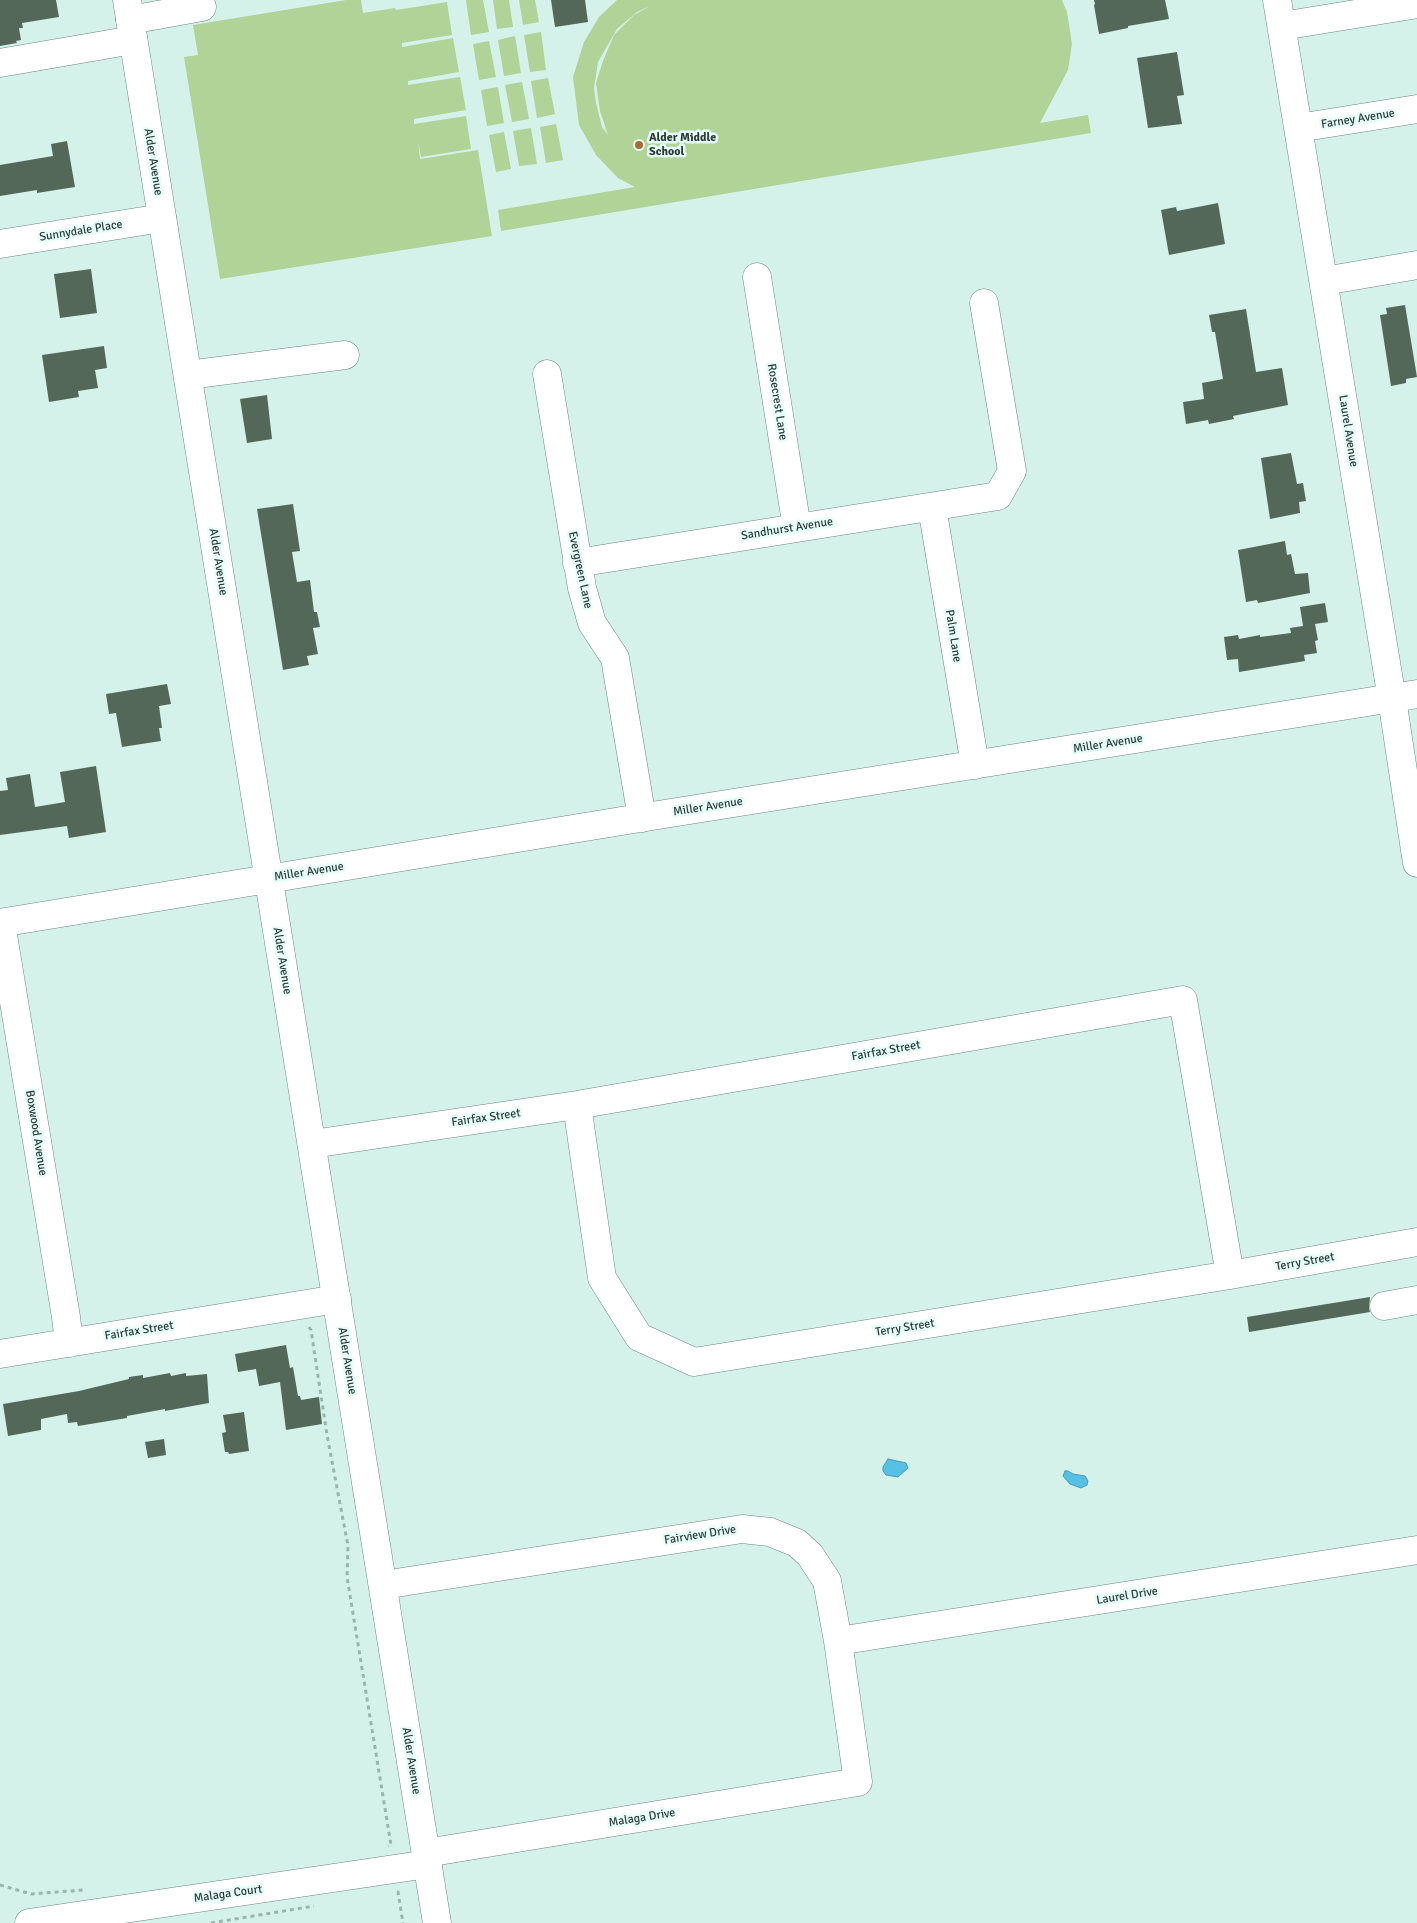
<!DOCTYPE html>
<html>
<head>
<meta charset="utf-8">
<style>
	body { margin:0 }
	canvas { display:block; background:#d4f2ea }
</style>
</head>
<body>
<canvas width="1417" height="1923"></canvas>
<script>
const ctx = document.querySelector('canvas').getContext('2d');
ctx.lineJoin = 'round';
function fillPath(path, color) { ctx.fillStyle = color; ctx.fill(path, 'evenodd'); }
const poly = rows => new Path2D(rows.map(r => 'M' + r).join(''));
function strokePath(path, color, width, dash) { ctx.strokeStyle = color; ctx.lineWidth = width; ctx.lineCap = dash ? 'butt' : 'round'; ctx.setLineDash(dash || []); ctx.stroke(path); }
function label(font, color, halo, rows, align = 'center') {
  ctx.font = font + ' Signika,sans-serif'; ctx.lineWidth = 5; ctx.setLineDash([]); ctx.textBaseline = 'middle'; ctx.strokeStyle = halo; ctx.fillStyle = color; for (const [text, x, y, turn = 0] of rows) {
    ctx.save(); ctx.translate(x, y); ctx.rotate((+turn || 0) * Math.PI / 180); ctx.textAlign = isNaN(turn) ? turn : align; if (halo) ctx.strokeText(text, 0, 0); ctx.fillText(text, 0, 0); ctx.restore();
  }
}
const green = poly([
	[346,0,361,0,363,13,395,8,396,10,447,2,452,35,402,43,402,47,453,38,459,72,408,81,408,85,460,77,466,110,414,119,414,124,466,116,471,149,421,157,418,141,420,159,478,150,492,236,220,279,184,57,198,55,193,25],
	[466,0,483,0,489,32,471,35],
	[493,0,509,0,513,27,497,29],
	[519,0,535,0,539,22,523,25],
	[617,0,1062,0,1067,12,1072,44,1068,70,1040,123,1088,115,1091,133,501,231,498,210,635,187,618,178,596,155,579,125,573,77,584,42,599,17],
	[650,6,634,15,614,35,603,61,596,83,600,111,608,135,602,127,596,103,594,88,598,62,617,29,637,12],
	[541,32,546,70,530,72,524,35],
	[515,36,521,73,504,76,498,40],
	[489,41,496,77,479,80,473,44],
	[548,78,555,114,537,118,531,81],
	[522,82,529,119,512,122,505,85],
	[498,87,504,123,487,126,481,90],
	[556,124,563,160,546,163,540,127],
	[531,128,537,164,519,166,513,131],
	[504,132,511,169,496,172,489,135]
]);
const water = poly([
	[888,1459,906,1463,908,1468,898,1477,886,1475,883,1471,883,1467,888,1459],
	[1065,1471,1068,1471,1073,1474,1085,1476,1088,1481,1087,1485,1081,1488,1070,1484,1063,1476,1065,1471]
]);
const building = poly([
	[0,0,56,0,59,17,22,23,23,28,19,28,21,40,16,41,17,43,0,46],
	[551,0,585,0,588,22,555,27],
	[1094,0,1165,0,1169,19,1128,26,1128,28,1099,34,1094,5,1095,4],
	[1177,52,1184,95,1177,96,1182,124,1148,128,1137,58],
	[67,141,75,187,37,193,37,190,0,196,0,165,53,156,51,144],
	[1218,203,1225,244,1169,255,1161,210,1176,207,1177,211],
	[91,269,97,313,60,318,54,274],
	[1405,305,1417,377,1406,379,1406,383,1391,386,1380,315,1387,314,1386,308],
	[1246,309,1256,372,1282,368,1288,405,1233,416,1234,419,1209,424,1208,420,1186,424,1183,402,1204,399,1202,383,1223,379,1215,332,1212,332,1209,315],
	[104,346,107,368,95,370,98,388,78,391,79,397,49,402,42,355],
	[267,395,272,439,247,443,240,399],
	[1291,453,1297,484,1303,483,1306,501,1299,502,1300,513,1270,519,1261,458],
	[293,504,300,551,292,552,297,582,310,580,314,612,317,612,320,627,313,628,318,654,307,656,309,665,283,670,257,509],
	[1285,541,1287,555,1291,554,1295,574,1308,573,1310,593,1258,603,1257,600,1246,602,1238,550],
	[1325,603,1328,622,1315,624,1318,640,1315,641,1317,653,1304,655,1305,661,1239,672,1238,659,1227,660,1224,637,1238,635,1239,639,1260,635,1260,637,1291,633,1290,628,1303,626,1300,607],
	[167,684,171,704,159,706,162,728,159,728,161,741,122,747,116,713,109,714,106,694],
	[96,766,106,832,69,838,67,826,0,835,0,791,8,790,6,778,30,774,35,807,65,802,60,772],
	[1370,1297,1369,1308,1370,1312,1249,1332,1247,1317],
	[286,1345,290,1368,293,1367,298,1396,300,1396,301,1400,319,1397,322,1424,286,1430,280,1382,259,1386,256,1369,238,1372,235,1354],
	[170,1373,171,1376,186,1373,186,1376,207,1374,209,1403,165,1411,165,1409,127,1416,127,1418,78,1426,77,1422,68,1423,67,1414,41,1419,41,1430,8,1436,3,1404,79,1391,129,1379,129,1377,143,1375,143,1378],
	[244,1412,249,1451,229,1454,228,1452,225,1452,222,1433,226,1432,223,1415],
	[164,1439,166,1455,148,1458,145,1442]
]);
const path = poly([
	[309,1327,311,1330,327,1435,348,1546,347,1577,391,1845,388,1846],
	[0,1885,31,1894,83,1890],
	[397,1892,398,1892,403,1923],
	[211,1923,314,1906]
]);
const minor = poly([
	[1277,0,1392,699,1417,863],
	[130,20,202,7],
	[1282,26,1417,4],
	[0,63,133,40],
	[1298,128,1417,109],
	[0,244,162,218],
	[757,277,797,528],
	[1324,281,1417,265],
	[547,374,582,588,592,623,615,658,642,818],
	[188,375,345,355],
	[932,507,975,765],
	[577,563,998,496,1012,471,984,303],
	[0,923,652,816,1417,694],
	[1,923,66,1317,69,1343],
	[577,1105,602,1278,639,1337,694,1362,1230,1275,1417,1242],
	[312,1144,577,1105,1183,1000,1230,1275],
	[1384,1306,1417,1300],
	[0,1354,337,1299],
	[383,1585,742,1529,770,1532,797,1543,810,1555,827,1581,838,1641,858,1782,426,1853],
	[838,1641,1417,1550],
	[29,1923,428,1864]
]);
const major = poly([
	[127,0,437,1923]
]);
const markers = [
	[639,145,5,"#a86b2f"]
];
const streetNames = [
	["Farney Avenue",1358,119,-9],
	["Alder Avenue",153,162,81],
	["Sunnydale Place",81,231,-9],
	["Rosecrest Lane",777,402,81],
	["Laurel Avenue",1348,431,81],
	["Sandhurst Avenue",787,529,-9],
	["Alder Avenue",218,562,81],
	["Evergreen Lane",580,570,78],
	["Palm Lane",953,636,81],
	["Miller Avenue",1108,744,-9],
	["Miller Avenue",708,807,-9],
	["Miller Avenue",309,872,-9],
	["Alder Avenue",282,961,81],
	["Fairfax Street",886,1051,-10],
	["Fairfax Street",486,1118,-8],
	["Boxwood Avenue",36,1133,81],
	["Terry Street",1305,1262,-10],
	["Terry Street",905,1328,-9],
	["Fairfax Street",139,1331,-9],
	["Alder Avenue",347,1361,81],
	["Fairview Drive",700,1535,-9],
	["Laurel Drive",1127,1596,-9],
	["Alder Avenue",411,1761,81],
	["Malaga Drive",642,1818,-9],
	["Malaga Court",228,1894,-8]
];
const poiNames = [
	["Alder Middle",649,138],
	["School",649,152]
];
fillPath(green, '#b1d397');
fillPath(water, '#57c0e5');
strokePath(water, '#4b98b1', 1);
fillPath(building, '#54685a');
strokePath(minor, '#6b8780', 29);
strokePath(major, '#6b8780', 29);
strokePath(path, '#9cb4ae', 3, [4, 4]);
strokePath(minor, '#fff', 28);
strokePath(major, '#fff', 28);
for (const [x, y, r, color] of markers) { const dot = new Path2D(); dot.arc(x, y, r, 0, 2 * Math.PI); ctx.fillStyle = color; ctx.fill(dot); strokePath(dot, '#e5fef7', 2); }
label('12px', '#2f3b38', '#e5fef7', streetNames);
label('bold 12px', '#2f3b38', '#e5fef7', poiNames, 'left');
</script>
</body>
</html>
